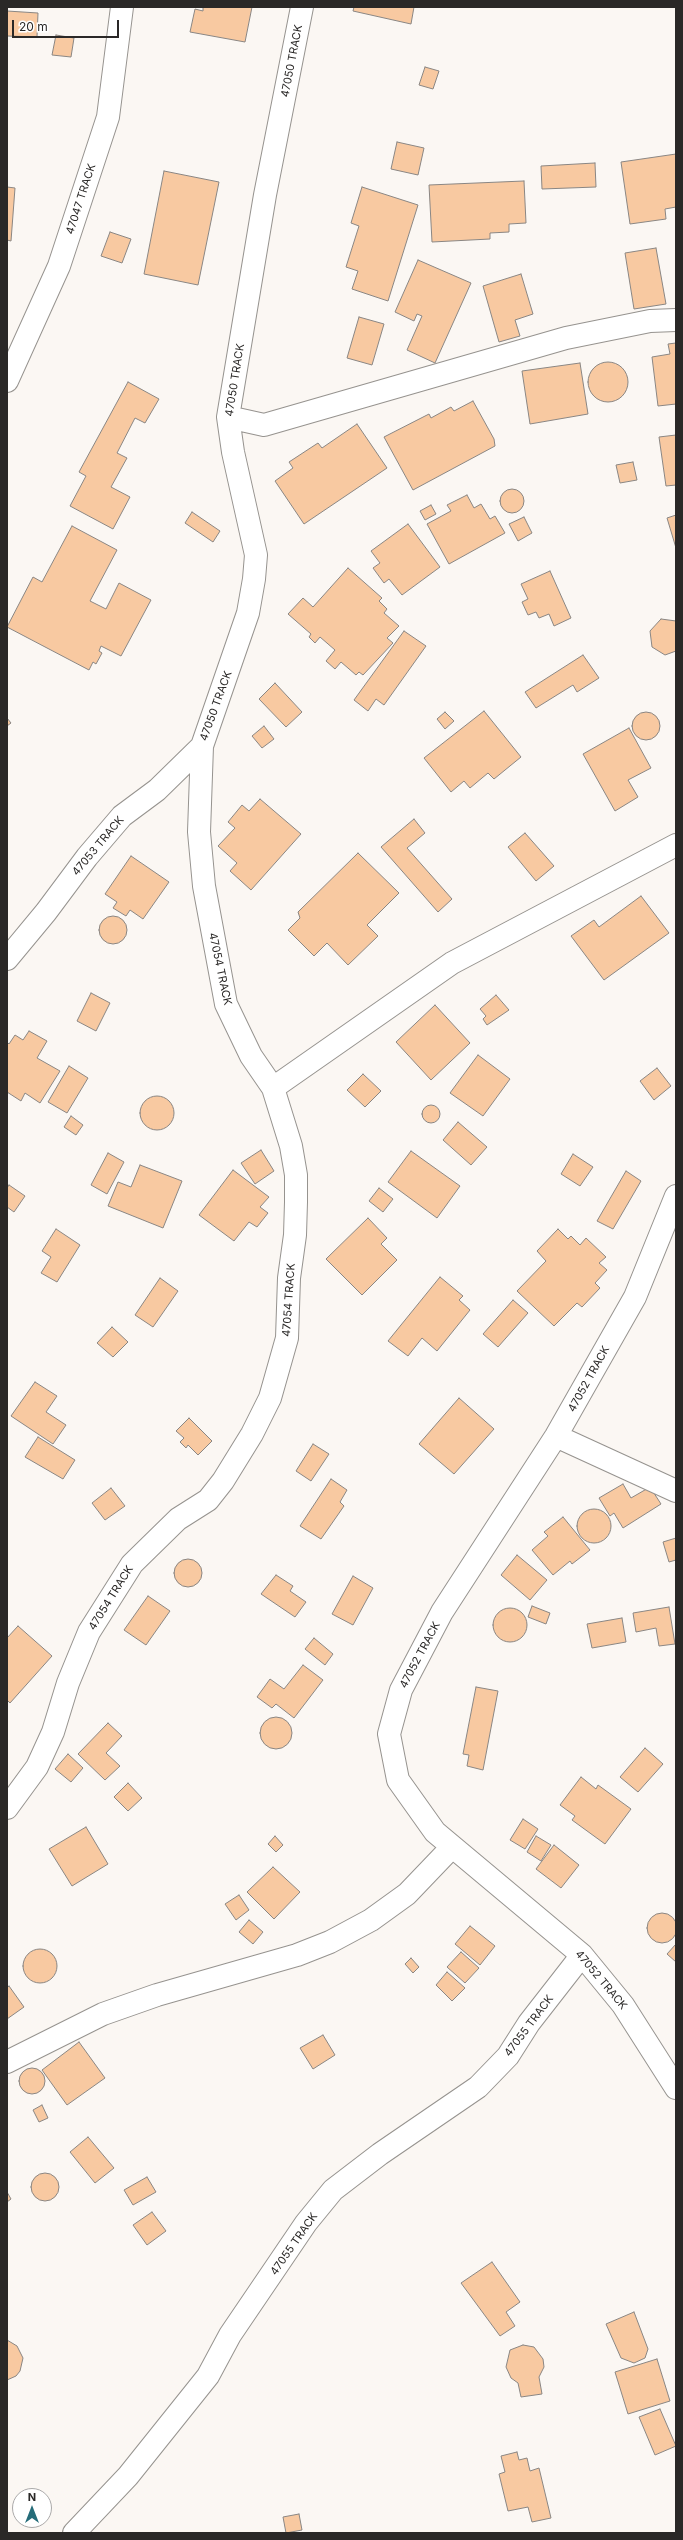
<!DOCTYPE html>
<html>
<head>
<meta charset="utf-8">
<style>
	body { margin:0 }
	#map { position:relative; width:683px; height:2540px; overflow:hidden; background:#fbf7f3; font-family:Inter,sans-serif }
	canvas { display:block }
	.frame { position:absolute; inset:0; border:8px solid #2a2827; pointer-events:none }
	.north { position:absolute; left:12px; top:2488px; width:40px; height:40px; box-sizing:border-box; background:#fff; border:1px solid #aaa9a9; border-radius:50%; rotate:0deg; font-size:11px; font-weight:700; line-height:16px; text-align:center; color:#2a2827 }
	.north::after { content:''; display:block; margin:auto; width:14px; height:18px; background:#256c79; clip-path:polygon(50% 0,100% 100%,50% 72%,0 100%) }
	.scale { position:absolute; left:12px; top:20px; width:107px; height:18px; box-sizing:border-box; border:2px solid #2a2827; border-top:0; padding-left:5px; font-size:12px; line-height:14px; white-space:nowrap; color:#2a2827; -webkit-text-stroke:3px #fff; paint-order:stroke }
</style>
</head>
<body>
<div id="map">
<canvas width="683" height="2540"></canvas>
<div class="frame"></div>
<div class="north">N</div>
<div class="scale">20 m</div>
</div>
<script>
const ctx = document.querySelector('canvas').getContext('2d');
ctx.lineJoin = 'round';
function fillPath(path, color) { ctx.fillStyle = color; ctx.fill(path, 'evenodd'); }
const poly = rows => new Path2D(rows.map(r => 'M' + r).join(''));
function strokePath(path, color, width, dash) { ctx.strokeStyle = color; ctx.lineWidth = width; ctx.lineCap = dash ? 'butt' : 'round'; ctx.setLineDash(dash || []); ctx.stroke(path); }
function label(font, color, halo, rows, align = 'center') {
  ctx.font = font + ' Inter,sans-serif'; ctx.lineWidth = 3.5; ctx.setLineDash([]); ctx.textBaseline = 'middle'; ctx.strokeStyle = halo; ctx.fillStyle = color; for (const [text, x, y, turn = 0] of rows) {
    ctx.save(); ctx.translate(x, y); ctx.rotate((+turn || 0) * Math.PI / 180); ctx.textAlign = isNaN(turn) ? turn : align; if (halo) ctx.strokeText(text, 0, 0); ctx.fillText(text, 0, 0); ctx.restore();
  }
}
const building = poly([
	[203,7,252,7,245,42,190,32,195,9,203,11,203,7],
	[354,7,414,7,411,24,353,11,354,7],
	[7,11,38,13,37,37,7,36,7,11],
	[56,35,74,38,71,57,52,55,56,35],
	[425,67,439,71,433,89,419,85,425,67],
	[397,142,424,148,418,175,391,169,397,142],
	[676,154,676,207,665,209,666,219,630,224,621,162,676,154],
	[595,163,596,187,542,189,541,166,595,163],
	[164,171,219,182,198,285,144,274,164,171],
	[524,181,526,223,509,224,509,232,490,233,490,239,432,242,429,185,524,181],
	[7,187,15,188,11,241,7,240,7,187],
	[362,187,418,205,388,301,352,289,358,271,346,267,359,226,351,223,362,187],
	[110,232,131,239,122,263,101,256,110,232],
	[656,248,666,304,634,309,625,253,656,248],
	[418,260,471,283,435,363,407,350,422,316,417,314,414,321,395,312,418,260],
	[521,274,533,314,515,320,520,336,499,342,483,286,521,274],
	[359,317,384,324,372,365,347,358,359,317],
	[676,343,676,404,658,406,652,357,670,354,668,344,676,343],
	'588 382a20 20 0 1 1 40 0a20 20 0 1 1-40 0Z',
	[580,363,588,414,530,424,522,371,580,363],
	[128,382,159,399,145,423,135,418,117,453,127,458,111,487,130,497,113,529,70,506,86,476,79,472,128,382],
	[473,401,494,439,495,446,413,490,384,437,429,414,431,418,451,407,454,411,473,401],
	[357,424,387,468,304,524,275,481,293,468,289,462,318,443,322,448,357,424],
	[676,435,676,485,666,486,659,437,676,435],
	[633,462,637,480,620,483,616,465,633,462],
	'500 501a12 12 0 1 1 24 0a12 12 0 1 1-24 0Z',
	[467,495,474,508,481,504,490,519,495,516,505,533,449,564,427,524,451,511,447,505,467,495],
	[431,505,436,514,425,520,420,511,431,505],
	[192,512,220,531,213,542,185,523,192,512],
	[676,515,676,548,667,518,676,515],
	[524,517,532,533,518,541,509,524,524,517],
	[408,524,440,567,402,595,389,579,384,583,373,568,380,563,371,551,408,524],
	[72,526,117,550,90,601,106,609,119,583,151,600,121,656,101,646,99,651,102,653,96,664,93,662,89,670,7,627,33,577,42,582,72,526],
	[348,568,382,598,379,601,387,609,384,613,399,626,387,638,393,643,363,675,359,672,356,675,341,662,335,669,326,661,335,650,320,637,315,643,309,637,311,634,288,614,303,598,313,607,348,568],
	[550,571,571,618,554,626,549,614,539,618,536,612,528,615,522,602,528,599,521,584,550,571],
	[661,619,676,621,676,651,665,655,652,647,650,631,661,619],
	[404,631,426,646,384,705,376,699,368,711,354,700,404,631],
	[583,655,599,678,577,692,573,685,536,708,525,692,583,655],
	[275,683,302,712,286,727,259,699,275,683],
	[484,711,521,757,494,779,488,773,470,788,464,781,451,792,424,758,484,711],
	'632 726a14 14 0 1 1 28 0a14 14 0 1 1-28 0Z',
	[445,712,454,721,445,729,437,719,445,712],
	[7,718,11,723,7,726,7,718],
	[264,726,274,739,262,748,252,736,264,726],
	[629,728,651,768,628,780,638,797,615,811,583,754,629,728],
	[260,799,301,834,251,890,230,871,237,863,218,846,235,828,228,822,242,805,249,811,260,799],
	[414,819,425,833,407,848,452,899,438,912,381,847,414,819],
	[525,833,554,866,536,881,508,847,525,833],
	[358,853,399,893,367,925,378,936,348,965,327,943,314,956,288,930,300,918,298,912,358,853],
	[131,856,169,882,143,919,130,910,126,916,113,908,117,902,105,894,131,856],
	[641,896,669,933,604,980,571,936,594,920,599,927,641,896],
	'99 930a14 14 0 1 1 28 0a14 14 0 1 1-28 0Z',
	[91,993,110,1003,96,1031,77,1021,91,993],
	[496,995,509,1010,487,1025,483,1019,486,1016,480,1009,496,995],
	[435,1005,470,1043,431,1080,396,1042,435,1005],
	[29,1031,47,1041,37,1058,60,1071,40,1103,25,1093,21,1101,7,1092,7,1042,9,1044,15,1035,23,1040,29,1031],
	[478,1055,510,1079,483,1116,450,1093,478,1055],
	[69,1066,88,1078,67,1113,48,1102,69,1066],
	[657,1068,671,1086,654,1100,640,1081,657,1068],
	[363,1074,381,1091,365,1107,347,1090,363,1074],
	'140 1113a17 17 0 1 1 34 0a17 17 0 1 1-34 0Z',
	'422 1114a9 9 0 1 1 18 0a9 9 0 1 1-18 0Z',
	[71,1116,83,1125,76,1135,64,1127,71,1116],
	[458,1122,487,1147,471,1165,443,1140,458,1122],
	[261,1150,274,1171,255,1184,241,1163,261,1150],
	[411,1151,460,1186,437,1218,388,1182,411,1151],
	[108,1153,124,1162,107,1194,91,1185,108,1153],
	[573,1154,593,1167,580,1186,561,1174,573,1154],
	[140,1165,182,1181,163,1228,108,1206,118,1182,131,1187,140,1165],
	[233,1170,269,1197,260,1207,268,1213,257,1227,249,1222,234,1241,199,1215,233,1170],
	[626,1171,641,1181,613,1229,597,1221,626,1171],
	[9,1185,25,1196,14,1212,7,1207,7,1188,9,1185],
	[379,1188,393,1199,383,1212,369,1201,379,1188],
	[368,1218,387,1238,381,1244,397,1260,362,1295,326,1259,368,1218],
	[56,1229,80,1245,57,1282,41,1273,51,1257,42,1251,56,1229],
	[558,1229,568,1239,571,1236,580,1245,586,1238,606,1257,599,1263,607,1270,595,1283,600,1288,582,1307,577,1303,554,1326,517,1291,546,1261,537,1251,558,1229],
	[440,1277,463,1296,459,1300,470,1310,437,1351,422,1338,408,1356,388,1341,440,1277],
	[160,1278,178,1291,153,1327,135,1315,160,1278],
	[513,1300,528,1313,498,1347,483,1334,513,1300],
	[112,1327,128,1342,113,1357,97,1343,112,1327],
	[35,1382,57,1396,46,1412,66,1425,53,1444,11,1416,35,1382],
	[459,1398,494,1429,454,1474,419,1444,459,1398],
	[189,1418,212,1441,198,1455,188,1445,186,1448,180,1442,184,1438,176,1431,189,1418],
	[38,1437,75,1460,63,1479,25,1457,38,1437],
	[313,1444,329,1454,311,1481,296,1471,313,1444],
	[331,1479,347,1490,340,1502,344,1506,321,1539,300,1526,331,1479],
	[623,1484,631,1498,650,1487,661,1504,623,1528,614,1513,610,1516,599,1498,623,1484],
	[111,1488,125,1506,105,1520,92,1503,111,1488],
	'577 1526a17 17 0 1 1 34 0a17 17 0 1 1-34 0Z',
	[563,1517,590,1550,572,1564,570,1561,553,1575,532,1550,548,1536,544,1532,563,1517],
	[676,1538,676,1560,669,1562,663,1542,676,1538],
	[517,1555,547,1580,530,1600,501,1575,517,1555],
	'174 1573a14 14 0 1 1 28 0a14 14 0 1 1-28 0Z',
	[276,1575,293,1586,290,1591,306,1602,295,1617,261,1594,276,1575],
	[353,1576,373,1588,353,1625,332,1614,353,1576],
	[148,1596,170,1611,146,1645,124,1630,148,1596],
	[532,1606,550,1613,546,1624,528,1617,532,1606],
	[669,1607,675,1644,659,1646,656,1628,636,1632,633,1613,669,1607],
	'493 1625a17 17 0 1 1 34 0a17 17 0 1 1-34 0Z',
	[622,1618,626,1642,592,1648,587,1624,622,1618],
	[18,1626,52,1656,10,1703,7,1700,7,1638,18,1626],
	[314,1638,333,1654,325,1665,305,1649,314,1638],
	[303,1665,323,1680,294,1718,276,1704,272,1708,257,1697,270,1679,284,1689,303,1665],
	[476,1687,498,1691,483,1770,467,1766,469,1755,463,1754,476,1687],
	'260 1733a16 16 0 1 1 32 0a16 16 0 1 1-32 0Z',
	[108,1723,122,1736,106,1753,120,1766,105,1780,78,1754,108,1723],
	[645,1748,663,1764,638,1792,620,1777,645,1748],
	[68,1754,83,1768,71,1782,55,1769,68,1754],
	[581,1777,596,1789,598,1785,631,1809,605,1844,572,1820,575,1816,560,1805,581,1777],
	[128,1783,142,1798,128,1811,114,1797,128,1783],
	[523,1819,538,1829,525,1849,510,1840,523,1819],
	[86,1827,108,1864,72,1886,49,1849,86,1827],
	[275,1836,283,1845,276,1852,268,1844,275,1836],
	[536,1836,551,1845,541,1861,527,1852,536,1836],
	[554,1845,579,1865,561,1888,536,1869,554,1845],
	[273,1867,300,1892,274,1919,247,1892,273,1867],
	[239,1895,249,1910,236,1920,225,1904,239,1895],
	'647 1928a15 15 0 1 1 30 0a15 15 0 1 1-30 0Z',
	[249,1920,263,1932,253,1944,239,1932,249,1920],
	[470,1926,495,1946,480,1965,455,1944,470,1926],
	[676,1944,676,1962,667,1954,676,1944],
	'23 1966a17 17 0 1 1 34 0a17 17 0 1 1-34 0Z',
	[461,1952,479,1968,465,1983,447,1967,461,1952],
	[411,1958,419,1967,413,1973,405,1964,411,1958],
	[447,1972,465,1988,452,2001,436,1985,447,1972],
	[9,1986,24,2007,7,2019,7,1988,9,1986],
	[323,2035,335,2055,313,2069,300,2048,323,2035],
	[79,2042,105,2078,67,2105,42,2070,79,2042],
	'19 2081a13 13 0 1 1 26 0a13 13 0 1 1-26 0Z',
	[42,2105,48,2118,39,2122,33,2110,42,2105],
	[88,2137,114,2168,95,2183,70,2152,88,2137],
	'31 2187a14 14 0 1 1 28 0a14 14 0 1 1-28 0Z',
	[147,2177,156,2192,133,2205,124,2190,147,2177],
	[7,2192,11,2199,7,2202,7,2192],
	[152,2212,166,2231,147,2245,133,2225,152,2212],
	[492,2262,520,2302,506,2312,515,2326,500,2336,461,2283,492,2262],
	[634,2312,648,2349,645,2358,634,2363,621,2358,606,2324,634,2312],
	[7,2340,17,2346,23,2358,20,2371,16,2376,7,2380,7,2340],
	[523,2345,534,2347,543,2359,544,2367,539,2377,542,2394,521,2397,518,2383,511,2378,506,2367,510,2350,523,2345],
	[657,2359,670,2401,628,2414,615,2372,657,2359],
	[660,2409,676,2446,655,2455,639,2417,660,2409],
	[517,2452,519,2460,527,2458,530,2471,539,2468,551,2518,532,2522,528,2507,508,2511,499,2474,505,2472,501,2456,517,2452],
	[299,2514,302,2530,286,2533,283,2517,299,2514]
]);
const minor = poly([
	[7,381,59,266,108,117,122,7],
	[228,417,264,425,566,338,650,321,676,320],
	[7,959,46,912,87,857,122,816,157,790,202,746],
	[273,1088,452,963,676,845],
	[676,1196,635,1297,556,1436,442,1612,401,1690,389,1734,398,1780,435,1832,582,1955,623,2005,676,2088],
	[556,1436,676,1491],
	[7,1808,37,1767,53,1732,68,1683,89,1632,132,1564,178,1519,208,1500,223,1481,252,1434,270,1398,287,1338,289,1278,295,1235,296,1202,296,1175,291,1146,273,1088,251,1056,226,1004,204,886,199,832,202,746,248,613,254,579,256,555,233,452,228,417,265,195,302,7],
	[7,2062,103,2014,157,1995,297,1955,330,1942,371,1920,407,1894,451,1848],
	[74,2533,128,2476,208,2376,230,2335,306,2223,333,2190,380,2154,478,2087,508,2056,529,2023,582,1955]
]);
const streetNames = [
	["47050 TRACK",292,61,-79],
	["47047 TRACK",81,199,-72],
	["47050 TRACK",235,380,-81],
	["47050 TRACK",216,706,-70],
	["47053 TRACK",98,846,-50],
	["47054 TRACK",220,969,78],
	["47054 TRACK",289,1300,-86],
	["47052 TRACK",589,1379,-61],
	["47054 TRACK",111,1598,-58],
	["47052 TRACK",420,1655,-62],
	["47052 TRACK",601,1980,50],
	["47055 TRACK",529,2026,-53],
	["47055 TRACK",294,2244,-55]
];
fillPath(building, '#f8c9a1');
strokePath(building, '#8a8683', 1);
strokePath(minor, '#96938f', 24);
strokePath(minor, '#fff', 22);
label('11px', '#2a2827', '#fff', streetNames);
</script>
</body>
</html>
